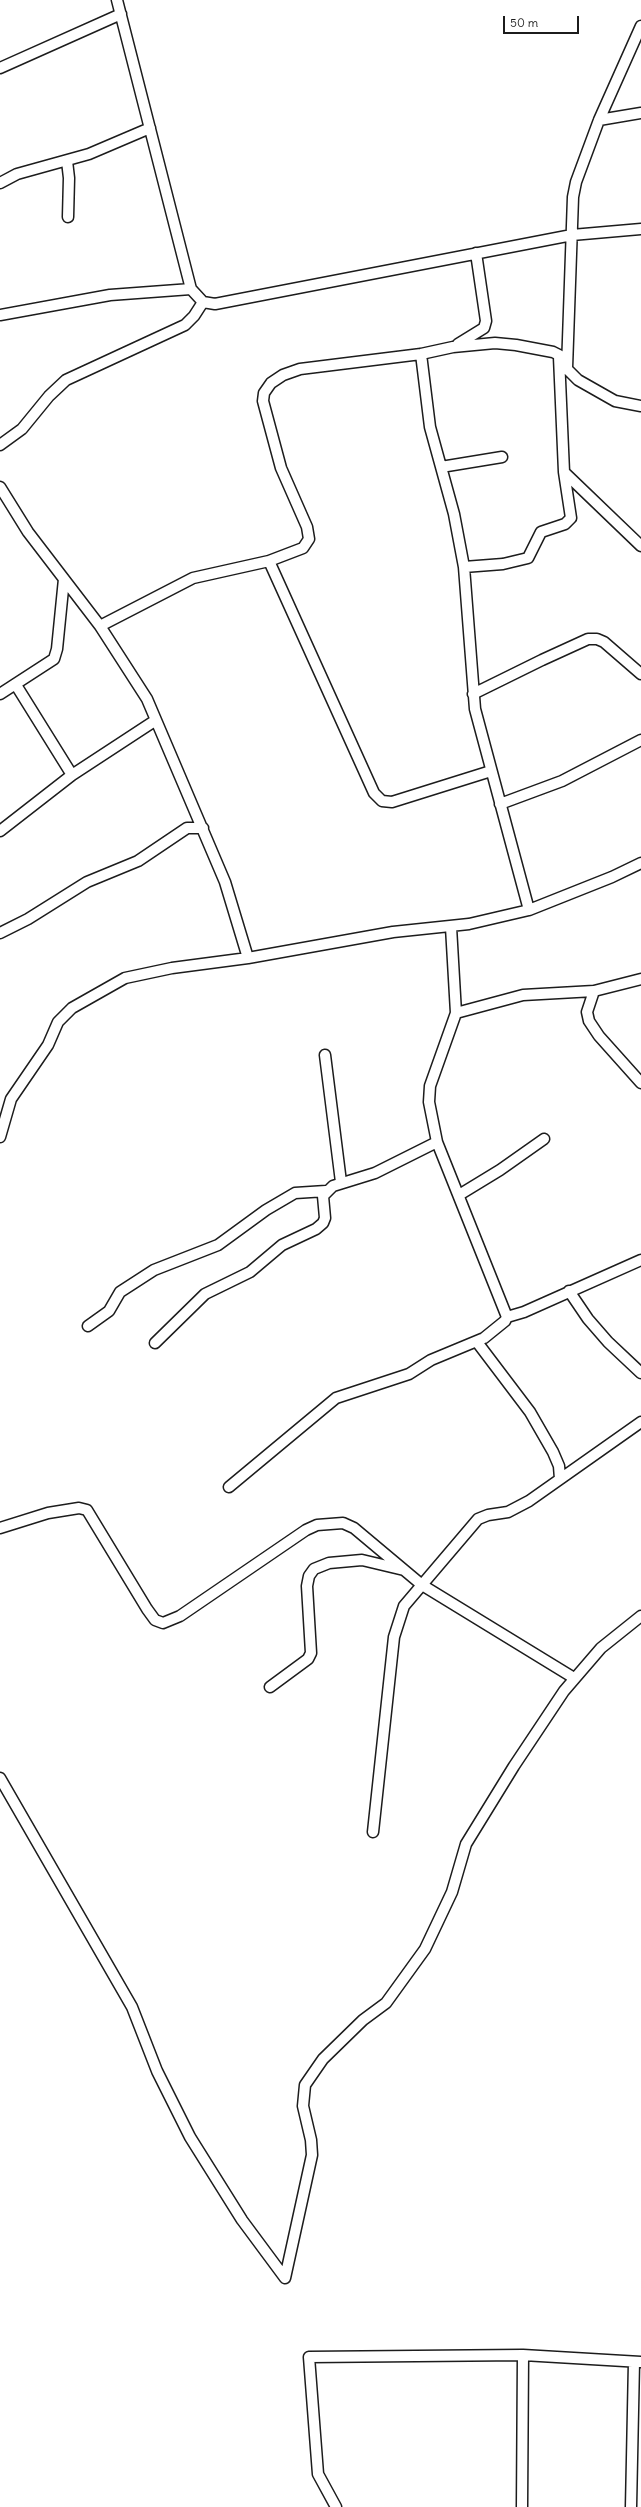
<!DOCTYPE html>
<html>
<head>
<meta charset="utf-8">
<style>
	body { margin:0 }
	#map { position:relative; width:641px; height:2507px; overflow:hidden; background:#fff; font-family:Delius,sans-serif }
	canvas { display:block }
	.scale { position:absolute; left:503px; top:16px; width:76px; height:18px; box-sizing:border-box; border:2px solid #1c1c1c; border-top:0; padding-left:5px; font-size:12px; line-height:14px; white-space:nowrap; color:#1c1c1c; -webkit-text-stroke:3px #fff; paint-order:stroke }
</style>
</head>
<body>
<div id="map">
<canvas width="641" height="2507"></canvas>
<div class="scale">50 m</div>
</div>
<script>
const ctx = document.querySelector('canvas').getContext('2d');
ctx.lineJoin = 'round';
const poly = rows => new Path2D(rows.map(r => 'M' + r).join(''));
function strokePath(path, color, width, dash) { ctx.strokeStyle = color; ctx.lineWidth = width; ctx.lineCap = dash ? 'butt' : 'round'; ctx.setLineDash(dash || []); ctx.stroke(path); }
const minor = poly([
	[117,0,191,289,203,302,215,304,572,235,641,229],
	[0,68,121,14],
	[599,120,641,113],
	[67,161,69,178,68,217],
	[0,183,17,174,89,154,150,128],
	[0,315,110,295,191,289],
	[458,344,484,328,486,321,476,253],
	[421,354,430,427,454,514,464,567,475,709,529,910],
	[567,368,573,197,576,182,599,120,641,26],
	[0,445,22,429,49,396,66,380,185,325,194,316,203,302],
	[441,467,502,457],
	[564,472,641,546],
	[0,487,28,532,100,626,147,699,225,882,248,958],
	[269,561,374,793,382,801,392,802,491,771],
	[464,567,503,564,528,558,541,532,565,524,571,518,564,472,559,357],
	[100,626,193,578,269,561,303,548,309,539,307,527,281,468,263,401,264,393,271,383,283,375,300,369,421,354,453,347,495,343,516,345,553,352,559,355,567,369,578,380,615,401,641,406],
	[16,685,72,775],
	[0,694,54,659,57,649,64,579],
	[473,694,542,660,588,639,597,639,604,642,641,674],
	[500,804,562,781,641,740],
	[0,831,72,775,156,720],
	[0,933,28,919,87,882,138,861,187,828,203,828],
	[594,991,587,1012,589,1021,599,1036,641,1083],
	[456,1013,523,995,594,991,641,979],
	[325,1055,341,1182],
	[0,1137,11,1099,48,1045,58,1022,72,1008,125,978,172,968,248,958,393,932,469,924,529,910,612,877,641,863],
	[459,1195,500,1170,544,1139],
	[569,1291,588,1319,608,1342,641,1373],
	[507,1317,524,1312,641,1260],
	[88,1326,109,1311,120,1292,154,1270,218,1245,266,1210,295,1193,326,1191],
	[477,1342,530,1412,553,1452,559,1466,560,1479],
	[155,1343,205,1294,250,1272,282,1245,316,1229,323,1223,325,1218,323,1196,333,1186,375,1173,437,1142,429,1102,430,1086,456,1013,451,927],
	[229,1487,336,1398,409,1374,431,1360,484,1338,505,1321,507,1317,437,1142],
	[0,1528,48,1513,79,1508,87,1510,147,1609,155,1620,163,1623,180,1616,306,1530,317,1525,343,1523,354,1528,422,1585,574,1678],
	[270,1687,308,1659,311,1653,307,1586,309,1576,314,1569,329,1563,362,1560,404,1570],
	[0,1778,132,2007,157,2071,190,2137,242,2220,285,2278],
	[373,1832,394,1637,404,1606,478,1519,488,1515,508,1512,529,1501,641,1422],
	[285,2278,312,2155,311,2140,303,2106,305,2085,323,2059,363,2020,386,2003,425,1949,452,1892,466,1844,514,1766,564,1691,601,1648,641,1616],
	[336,2507,318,2474,309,2357,523,2355,641,2362],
	[522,2507,523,2355],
	[631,2507,634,2362]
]);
strokePath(minor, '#1c1c1c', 13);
strokePath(minor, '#fff', 10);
</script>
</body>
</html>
